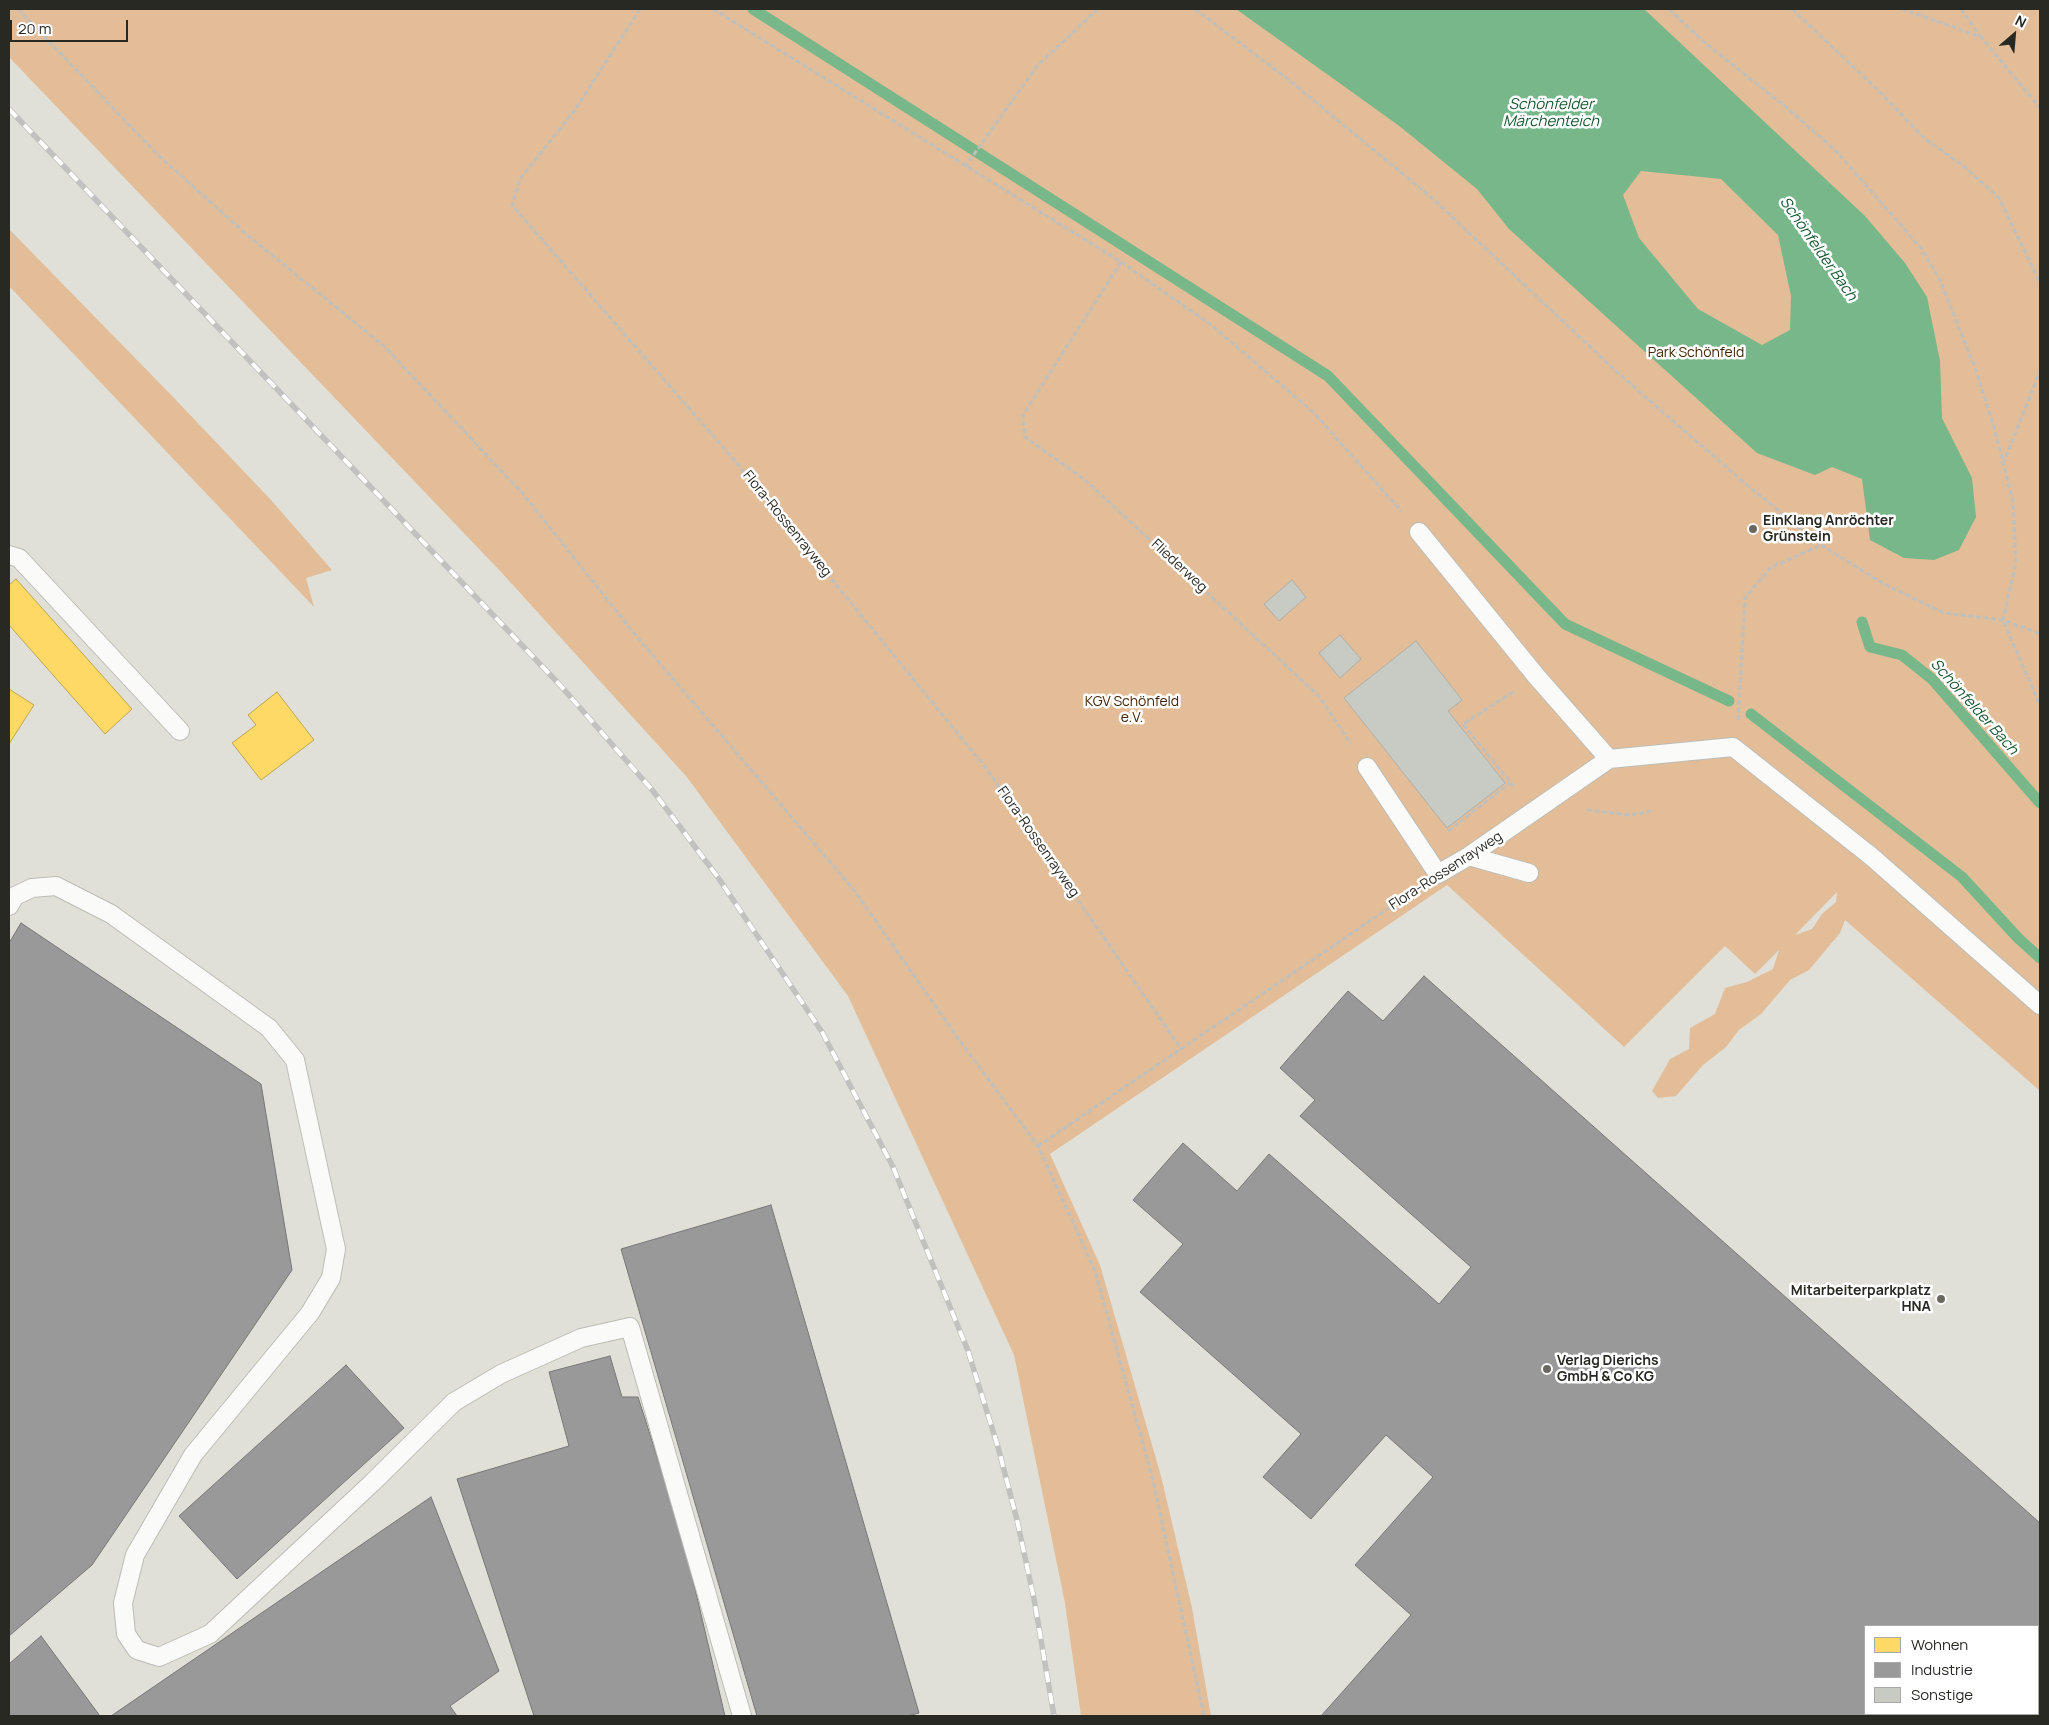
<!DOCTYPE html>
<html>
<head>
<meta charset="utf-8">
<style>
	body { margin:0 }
	#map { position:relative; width:2049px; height:1725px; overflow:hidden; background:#e0e0d8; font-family:Manrope,sans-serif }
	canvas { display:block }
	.frame { position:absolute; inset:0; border:10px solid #292923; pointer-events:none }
	.legend { position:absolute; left:1864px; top:1625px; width:175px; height:90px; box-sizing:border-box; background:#fff; border:1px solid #a9a9a7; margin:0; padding:6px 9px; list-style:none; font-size:15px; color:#292923 }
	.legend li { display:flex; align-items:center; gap:10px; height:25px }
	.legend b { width:25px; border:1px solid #a9a9a7 }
	.north { position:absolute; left:1989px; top:10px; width:50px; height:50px; -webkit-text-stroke:4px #fff; paint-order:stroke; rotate:27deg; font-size:14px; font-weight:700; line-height:20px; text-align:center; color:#292923 }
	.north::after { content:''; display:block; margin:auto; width:18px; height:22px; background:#292923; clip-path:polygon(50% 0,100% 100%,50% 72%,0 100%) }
	.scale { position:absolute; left:10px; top:20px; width:118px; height:22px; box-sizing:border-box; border:2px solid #292923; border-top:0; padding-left:6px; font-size:15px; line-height:18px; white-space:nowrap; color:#292923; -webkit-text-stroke:4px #fff; paint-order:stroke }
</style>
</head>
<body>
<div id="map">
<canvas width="2049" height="1725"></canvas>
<div class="frame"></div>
<ul class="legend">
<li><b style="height:14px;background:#ffd966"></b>Wohnen</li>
<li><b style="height:14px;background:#999"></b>Industrie</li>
<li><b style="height:14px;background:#c8cac4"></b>Sonstige</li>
</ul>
<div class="north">N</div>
<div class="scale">20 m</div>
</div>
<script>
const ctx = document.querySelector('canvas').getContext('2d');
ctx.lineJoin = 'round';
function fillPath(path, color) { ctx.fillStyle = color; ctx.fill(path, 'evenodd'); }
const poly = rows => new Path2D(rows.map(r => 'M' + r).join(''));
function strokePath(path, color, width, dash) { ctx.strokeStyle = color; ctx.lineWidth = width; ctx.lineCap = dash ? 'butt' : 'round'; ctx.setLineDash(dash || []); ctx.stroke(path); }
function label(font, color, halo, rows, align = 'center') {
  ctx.font = font + ' Manrope,sans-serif'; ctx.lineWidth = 5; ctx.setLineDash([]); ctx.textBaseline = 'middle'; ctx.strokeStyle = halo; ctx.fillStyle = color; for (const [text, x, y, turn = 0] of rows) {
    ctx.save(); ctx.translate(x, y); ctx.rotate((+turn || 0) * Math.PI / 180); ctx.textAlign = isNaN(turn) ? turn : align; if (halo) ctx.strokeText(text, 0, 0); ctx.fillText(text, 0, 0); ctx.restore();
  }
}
const green = poly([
	[9,9,2040,9,2040,1091,1845,920,1840,933,1809,970,1790,980,1761,1014,1739,1030,1726,1047,1703,1065,1676,1096,1658,1098,1652,1091,1670,1059,1689,1049,1690,1028,1715,1014,1725,988,1747,982,1773,969,1779,950,1755,974,1725,946,1624,1047,1447,885,1050,1154,1100,1265,1161,1476,1192,1608,1211,1716,1081,1716,1065,1603,1014,1355,848,996,686,776,502,573,9,57],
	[1837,892,1836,902,1822,914,1812,929,1795,935],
	[9,229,176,400,271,500,332,570,306,578,314,607,9,286]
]);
const water = poly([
	[1236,9,1644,9,1865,216,1905,263,1927,297,1940,361,1942,418,1972,478,1976,517,1959,550,1934,560,1904,558,1870,540,1862,479,1832,467,1815,475,1757,453,1509,229,1477,189,1398,125],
	[1641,171,1721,179,1778,235,1791,296,1790,330,1762,345,1698,309,1639,238,1623,195]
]);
const homes = poly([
	[16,579,132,709,105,734,9,625,9,585,16,579],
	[9,689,34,705,9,744,9,689],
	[277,692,314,740,261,780,232,743,256,725,248,715,277,692]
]);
const industry = poly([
	[21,923,261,1084,292,1270,92,1565,9,1636,9,943,21,923],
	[1424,976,2040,1523,2040,1716,1321,1716,1411,1615,1355,1565,1433,1477,1386,1435,1311,1519,1263,1477,1301,1434,1140,1292,1183,1244,1133,1200,1183,1143,1237,1191,1269,1154,1439,1304,1471,1267,1300,1116,1315,1100,1280,1068,1348,991,1383,1021,1424,976],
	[1865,1626,2038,1626,2038,1714,1865,1714,1865,1626],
	[771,1205,919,1713,908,1716,757,1716,621,1249,771,1205],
	[610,1356,622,1397,638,1397,683,1538,725,1716,534,1716,457,1479,569,1446,549,1372,610,1356],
	[346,1365,404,1428,237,1579,179,1516,346,1365],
	[431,1497,499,1671,450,1706,457,1716,111,1716,431,1497],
	[41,1636,100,1716,9,1716,9,1664,41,1636]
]);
const stream = poly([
	[753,9,1328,376,1565,624,1729,701],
	[1862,622,1870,647,1902,655,1932,679,2040,803],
	[1751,714,1962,877,2018,938,2040,958]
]);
const building = poly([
	[1292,580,1306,597,1279,621,1264,604,1292,580],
	[1340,635,1361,659,1340,678,1319,653,1340,635],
	[1416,641,1462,700,1448,711,1505,783,1447,828,1344,698,1416,641]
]);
const path = poly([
	[18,9,158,155,246,234,384,346,524,495,633,632,854,890,957,1037,1038,1146,1095,1271,1152,1476,1204,1716],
	[640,9,575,110,520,179,512,205,735,461,986,768,1182,1050],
	[713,9,1121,262,1210,324,1314,413,1401,511],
	[1195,9,1289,80,1432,198,1619,374,1747,485,1821,545,1884,584,1944,613,2003,620,2040,705],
	[1669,9,1704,42,1787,108,1836,151,1921,248,1940,280,1975,368,1994,427,2013,502,2016,563,2003,620,2040,634],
	[1792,9,1881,93,1924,138,1965,167,1999,198,2040,283],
	[1902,9,1981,37,2040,108],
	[1961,9,1980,36],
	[965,167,1037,66,1098,9],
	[1121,262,1023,415,1025,437,1084,479,1319,696,1351,744],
	[2003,464,2040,371],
	[1513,692,1463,724,1515,788],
	[1738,720,1745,598,1770,568,1821,545],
	[1587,810,1630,815,1653,811],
	[1448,831,1510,783],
	[1038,1146,1414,891]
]);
const service = poly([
	[1419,532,1537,677,1609,759,1733,747,1872,857,2040,1005],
	[9,555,19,558,180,731],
	[1367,767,1438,874,1469,856,1609,759],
	[1469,856,1529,873],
	[9,906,15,896,32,888,56,886,111,914,269,1028,295,1060,336,1249,331,1278,310,1313,193,1455,135,1555,123,1603,126,1634,137,1650,159,1657,210,1634,372,1483,454,1402,501,1374,581,1338,630,1327,742,1716]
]);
const rail = poly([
	[9,109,560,685,653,791,717,876,822,1032,893,1167,968,1351,998,1447,1017,1520,1034,1599,1054,1716]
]);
const markers = [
	[1753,529,5,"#696962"],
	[1941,1299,5,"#696962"],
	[1547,1369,5,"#696962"]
];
const parkNames = [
	["Park Schönfeld",1696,353],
	["KGV Schönfeld",1132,702],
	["e.V.",1132,718]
];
const poiNames = [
	["EinKlang Anröchter",1763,521],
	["Grünstein",1763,537],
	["Mitarbeiterparkplatz",1931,1291,"right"],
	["HNA",1931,1307,"right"],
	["Verlag Dierichs",1557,1361],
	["GmbH & Co KG",1557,1377]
];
const streetNames = [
	["Flora-Rossenrayweg",787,524,51],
	["Fliederweg",1179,566,43],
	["Flora-Rossenrayweg",1038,842,55],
	["Flora-Rossenrayweg",1446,871,-33]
];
const waterNames = [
	["Schönfelder",1551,105],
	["Märchenteich",1551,122],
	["Schönfelder Bach",1818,249,55],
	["Schönfelder Bach",1974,707,48]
];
fillPath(green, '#e3bd98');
fillPath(water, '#78b78a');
fillPath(homes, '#ffd966');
strokePath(homes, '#bfa452', 1);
fillPath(industry, '#999');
strokePath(industry, '#777776', 1);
strokePath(stream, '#78b78a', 11);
fillPath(building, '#c8cac4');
strokePath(building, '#aeb0aa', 1);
strokePath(service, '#bcbcb6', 20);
strokePath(path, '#bfbfbc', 3, [5, 2.5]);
strokePath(service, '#fafaf9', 18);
strokePath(rail, '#c1c1bf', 5.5);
strokePath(rail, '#fff', 4, [11]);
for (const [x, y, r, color] of markers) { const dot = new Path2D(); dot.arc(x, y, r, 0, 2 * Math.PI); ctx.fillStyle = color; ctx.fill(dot); strokePath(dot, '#fff', 2); }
label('14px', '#422404', '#fff', parkNames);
label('bold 14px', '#292923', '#fff', poiNames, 'left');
label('14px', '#292923', '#fff', streetNames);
label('italic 15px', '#175930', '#fff', waterNames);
</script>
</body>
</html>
